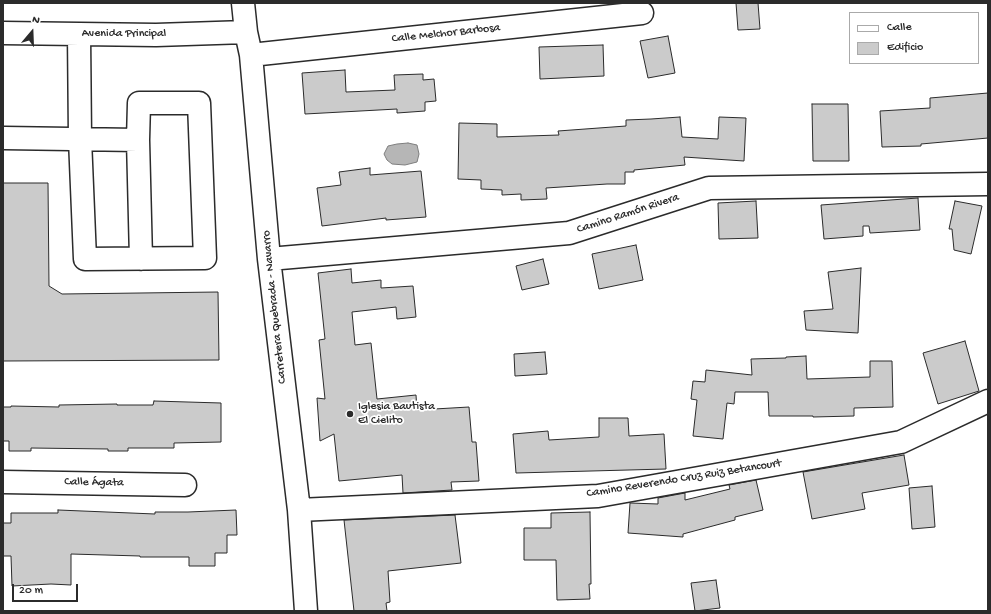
<!DOCTYPE html>
<html>
<head>
<meta charset="utf-8">
<style>
	body { margin:0 }
	#map { position:relative; width:991px; height:614px; overflow:hidden; background:#fff; font-family:"Gochi Hand",sans-serif }
	canvas { display:block }
	.frame { position:absolute; inset:0; border:4px solid #2b2b2b; pointer-events:none }
	.legend { position:absolute; left:849px; top:12px; width:130px; height:52px; box-sizing:border-box; background:#fff; border:1px solid #aaa; margin:0; padding:5px 7px; list-style:none; font-size:12px; color:#2b2b2b }
	.legend li { display:flex; align-items:center; gap:8px; height:20px }
	.legend b { width:20px; border:1px solid #aaa }
	.north { position:absolute; left:12px; top:12px; width:40px; height:40px; -webkit-text-stroke:3px #fff; paint-order:stroke; rotate:19deg; font-size:11px; font-weight:700; line-height:16px; text-align:center; color:#2b2b2b }
	.north::after { content:''; display:block; margin:auto; width:14px; height:18px; background:#2b2b2b; clip-path:polygon(50% 0,100% 100%,50% 72%,0 100%) }
	.scale { position:absolute; left:12px; top:584px; width:66px; height:18px; box-sizing:border-box; border:2px solid #2b2b2b; border-top:0; padding-left:5px; font-size:12px; line-height:14px; white-space:nowrap; color:#2b2b2b; -webkit-text-stroke:3px #fff; paint-order:stroke }
</style>
</head>
<body>
<div id="map">
<canvas width="991" height="614"></canvas>
<div class="frame"></div>
<ul class="legend">
<li><b style="height:5px;background:#fff"></b>Calle</li>
<li><b style="height:11px;background:#cbcbcb"></b>Edificio</li>
</ul>
<div class="north">N</div>
<div class="scale">20 m</div>
</div>
<script>
const ctx = document.querySelector('canvas').getContext('2d');
ctx.lineJoin = 'round';
function fillPath(path, color) { ctx.fillStyle = color; ctx.fill(path, 'evenodd'); }
const poly = rows => new Path2D(rows.map(r => 'M' + r).join(''));
function strokePath(path, color, width, dash) { ctx.strokeStyle = color; ctx.lineWidth = width; ctx.lineCap = dash ? 'butt' : 'round'; ctx.setLineDash(dash || []); ctx.stroke(path); }
function label(font, color, halo, rows, align = 'center') {
  ctx.font = font + ' "Gochi Hand",sans-serif'; ctx.lineWidth = 3.5; ctx.setLineDash([]); ctx.textBaseline = 'middle'; ctx.strokeStyle = halo; ctx.fillStyle = color; for (const [text, x, y, turn = 0] of rows) {
    ctx.save(); ctx.translate(x, y); ctx.rotate((+turn || 0) * Math.PI / 180); ctx.textAlign = isNaN(turn) ? turn : align; if (halo) ctx.strokeText(text, 0, 0); ctx.fillText(text, 0, 0); ctx.restore();
  }
}
const water = poly([
	[408,143,417,145,419,154,417,162,405,165,392,164,387,160,384,154,388,146,397,144,408,143]
]);
const building = poly([
	[736,3,758,3,760,29,738,30,736,3],
	[668,36,675,73,648,78,640,41,668,36],
	[603,45,604,76,540,79,539,47,603,45],
	[345,70,346,92,395,90,394,75,423,74,423,80,434,79,436,101,425,102,425,111,397,113,397,109,305,114,302,73,345,70],
	[988,93,988,138,921,144,921,146,882,147,880,111,930,108,930,98,988,93],
	[812,104,848,104,849,161,813,161,812,104],
	[680,117,682,137,718,139,719,117,746,118,744,161,684,157,685,165,634,170,634,172,625,172,625,184,607,184,546,188,547,199,521,200,521,194,502,195,502,190,481,189,481,180,458,179,459,123,497,124,497,137,559,135,558,131,626,126,626,120,651,119,680,117],
	[370,168,370,175,421,171,426,217,386,220,386,218,322,226,317,188,341,185,339,172,370,168],
	[3,183,48,183,49,286,62,294,218,292,219,360,3,361,3,183],
	[918,198,920,230,870,233,869,226,863,226,863,236,824,239,821,205,918,198],
	[756,201,758,238,719,239,718,203,756,201],
	[955,201,982,206,971,254,954,250,952,229,949,229,955,201],
	[636,245,643,280,599,289,592,254,636,245],
	[543,259,549,284,522,290,516,266,543,259],
	[861,268,858,333,806,330,804,311,833,309,828,272,861,268],
	[351,269,352,283,381,280,381,288,413,286,416,317,397,319,396,307,352,312,355,345,371,343,377,399,416,395,417,410,469,407,472,442,476,442,479,481,451,482,452,490,403,493,402,475,339,481,334,434,320,441,317,398,325,399,319,340,325,339,318,273,351,269],
	[965,341,979,391,938,404,923,353,965,341],
	[545,352,547,374,515,376,514,354,545,352],
	[806,356,807,379,870,377,870,361,892,361,893,407,854,408,854,416,813,417,813,416,769,416,768,392,735,392,734,404,727,403,723,439,693,436,697,400,691,399,693,381,705,382,706,370,752,375,751,359,786,358,786,357,806,356],
	[154,401,221,403,221,442,174,443,174,448,128,448,128,451,108,451,108,449,31,448,31,451,9,451,9,441,3,441,3,407,11,407,11,406,59,407,59,405,117,404,117,405,153,405,154,401],
	[599,418,628,418,629,436,664,434,666,469,516,473,513,434,548,431,549,440,599,437,599,418],
	[904,455,909,485,862,493,865,509,812,519,803,472,904,455],
	[756,480,763,510,735,517,735,520,683,534,683,537,628,533,630,503,658,504,658,498,685,493,685,500,730,489,729,485,756,480],
	[932,486,935,527,912,529,909,488,932,486],
	[58,510,155,514,155,512,188,512,236,510,237,535,227,535,227,553,215,553,215,566,189,566,189,557,140,557,140,556,71,554,71,585,51,584,12,586,11,556,3,556,3,523,11,523,11,513,58,513,58,510],
	[590,512,591,584,589,584,590,599,557,600,556,560,524,560,524,528,551,528,551,513,590,512],
	[455,515,461,563,388,571,390,602,386,603,387,611,354,611,344,520,455,515],
	[716,580,720,608,695,611,691,583,716,580]
]);
const minor = poly([
	[243,3,246,32,251,55,269,259,299,510,306,611],
	[3,33,156,35,246,32],
	[79,34,80,139,85,259,205,258,199,103,139,103,138,140,141,259],
	[251,55,642,13],
	[4,138,138,140],
	[269,259,569,233,709,188,988,184],
	[3,482,185,485],
	[299,510,598,496,901,442,988,401]
]);
const markers = [
	[350,414,4,"#2b2b2b"]
];
const streetNames = [
	["Avenida Principal",124,34],
	["Calle Melchor Barbosa",446,34,-6],
	["Camino Ramón Rivera",628,214,-18],
	["Carretera Quebrada - Navarro",275,307,-96],
	["Camino Reverendo Cruz Ruiz Betancourt",684,479,-9],
	["Calle Ágata",94,483,1]
];
const poiNames = [
	["Iglesia Bautista",358,407],
	["El Cielito",358,421]
];
fillPath(water, '#b6b6b6');
strokePath(water, '#7e7e7e', 1);
fillPath(building, '#cbcbcb');
strokePath(building, '#2b2b2b', 1);
strokePath(minor, '#2b2b2b', 25);
strokePath(minor, '#fff', 22);
for (const [x, y, r, color] of markers) { const dot = new Path2D(); dot.arc(x, y, r, 0, 2 * Math.PI); ctx.fillStyle = color; ctx.fill(dot); strokePath(dot, '#fff', 1.5); }
label('12px', '#2b2b2b', '#fff', streetNames);
label('12px', '#2b2b2b', '#fff', poiNames, 'left');
</script>
</body>
</html>
